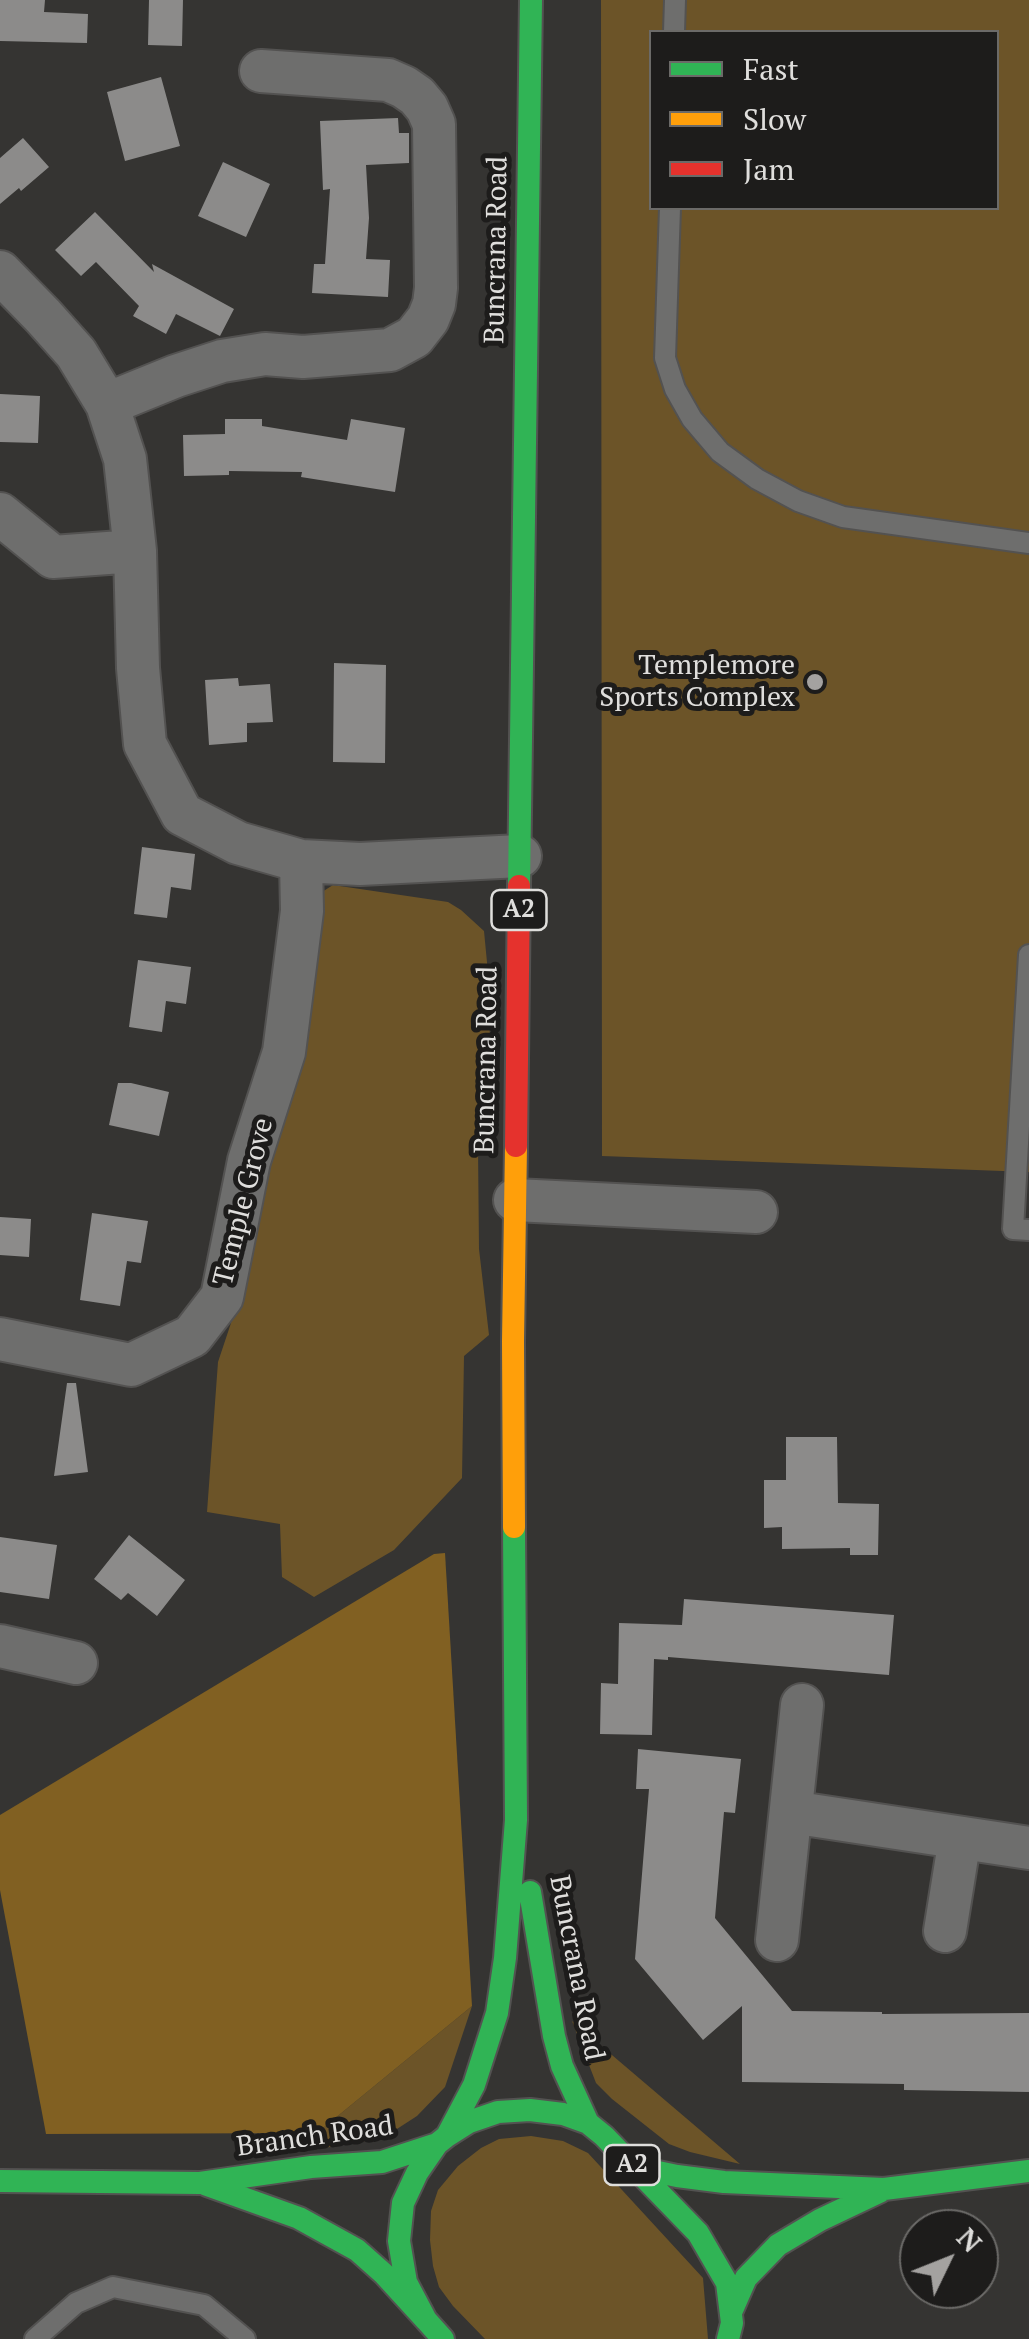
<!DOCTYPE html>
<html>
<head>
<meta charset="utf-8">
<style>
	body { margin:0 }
	#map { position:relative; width:1029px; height:2339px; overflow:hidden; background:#353432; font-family:"PT Serif",serif }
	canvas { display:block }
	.legend { position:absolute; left:649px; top:30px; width:350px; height:180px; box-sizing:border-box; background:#1d1c1b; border:2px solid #6b6a68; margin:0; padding:12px 18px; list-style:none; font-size:30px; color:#dfdedc }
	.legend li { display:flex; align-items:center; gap:20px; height:50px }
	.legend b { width:50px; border:2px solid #6b6a68 }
	.north { position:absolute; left:899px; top:2209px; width:100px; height:100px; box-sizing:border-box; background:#1d1c1b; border:2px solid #6b6a68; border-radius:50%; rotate:47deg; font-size:28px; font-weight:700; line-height:40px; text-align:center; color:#dfdedc }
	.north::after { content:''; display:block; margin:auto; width:35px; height:45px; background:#a4a2a0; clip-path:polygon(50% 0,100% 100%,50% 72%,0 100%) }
</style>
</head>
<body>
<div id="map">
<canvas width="1029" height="2339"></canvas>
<ul class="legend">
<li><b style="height:12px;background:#30b455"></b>Fast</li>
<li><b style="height:12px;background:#ff9f0a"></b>Slow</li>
<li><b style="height:12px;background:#e5322d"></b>Jam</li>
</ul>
<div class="north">N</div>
</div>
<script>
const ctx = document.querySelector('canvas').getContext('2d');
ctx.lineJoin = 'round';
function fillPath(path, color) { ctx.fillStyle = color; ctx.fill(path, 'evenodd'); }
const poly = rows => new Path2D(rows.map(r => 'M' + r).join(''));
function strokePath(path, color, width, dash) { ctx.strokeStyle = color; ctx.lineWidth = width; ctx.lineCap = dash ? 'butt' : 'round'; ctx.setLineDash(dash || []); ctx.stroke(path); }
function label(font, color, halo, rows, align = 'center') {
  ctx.font = font + ' "PT Serif",serif'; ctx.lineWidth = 10; ctx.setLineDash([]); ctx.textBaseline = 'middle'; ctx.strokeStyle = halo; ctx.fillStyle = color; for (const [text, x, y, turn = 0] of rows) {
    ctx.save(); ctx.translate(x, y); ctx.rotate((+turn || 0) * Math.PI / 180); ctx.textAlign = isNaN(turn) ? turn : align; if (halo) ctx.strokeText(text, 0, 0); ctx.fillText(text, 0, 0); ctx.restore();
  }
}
const green = poly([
	[601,0,1029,0,1029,1172,602,1156],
	[652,32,996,32,996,208,652,208],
	[333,885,448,902,461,910,484,931,489,983,490,1054,478,1147,479,1249,489,1335,464,1356,462,1478,394,1550,314,1597,282,1577,280,1524,207,1512,218,1362,231,1323,254,1202,322,892],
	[472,2006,445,2087,417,2116,383,2138,318,2149,317,2133],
	[572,2021,740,2164,690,2152,669,2144,612,2099,596,2083],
	[531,2136,563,2141,588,2153,703,2278,708,2339,485,2339,453,2306,439,2287,433,2266,430,2240,431,2211,438,2190,458,2166,481,2148,499,2139]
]);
const forest = poly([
	[445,1553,472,2006,317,2133,46,2134,0,1890,0,1815,434,1554]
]);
const building = poly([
	[0,0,45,0,44,12,88,14,87,43,0,41],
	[149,0,183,0,182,46,148,45],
	[161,77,180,146,125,161,107,92],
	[398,118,399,133,409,133,409,163,366,165,369,218,366,259,390,260,388,297,312,293,314,264,325,264,330,189,323,190,320,121],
	[23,138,49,167,21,191,19,188,0,204,0,158],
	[223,162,270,184,246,237,198,216],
	[95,212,154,272,152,264,234,309,220,336,176,314,166,334,133,316,139,306,96,262,81,276,55,250],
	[0,394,40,396,38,443,0,442],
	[225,419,262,419,262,426,347,440,351,419,405,428,395,492,301,477,302,472,229,471,229,475,184,476,183,435,225,434],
	[334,663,386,665,385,763,333,762],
	[238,678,239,686,270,684,273,722,247,723,247,742,209,745,205,680],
	[142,847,195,854,191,890,171,887,167,918,134,914],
	[138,960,191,967,186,1004,166,1001,162,1032,129,1027],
	[118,1083,131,1083,169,1092,159,1136,109,1125],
	[92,1213,148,1221,141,1263,127,1261,120,1306,80,1300],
	[0,1217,31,1219,29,1257,0,1255],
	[67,1383,76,1383,88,1472,54,1476],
	[786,1437,837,1437,838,1503,879,1504,878,1555,850,1555,850,1548,782,1549,782,1527,764,1528,764,1480,786,1480],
	[129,1535,185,1580,157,1616,128,1593,121,1600,94,1579],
	[0,1537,57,1545,49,1599,0,1592],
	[684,1599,894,1615,889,1675,668,1657,668,1660,654,1659,652,1735,600,1734,601,1683,618,1684,619,1623,682,1625],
	[638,1749,741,1759,735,1813,724,1812,715,1918,792,2011,882,2012,882,2014,1029,2013,1029,2092,904,2090,904,2084,742,2082,742,2006,703,2040,635,1959,649,1789,636,1789]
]);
const lane = poly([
	[674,32,675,0],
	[670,208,665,358,675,389,692,419,720,452,757,479,798,501,843,517,1029,543],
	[1029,955,1013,1229,1029,1230],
	[35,2339,76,2303,113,2287,204,2305,245,2339]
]);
const street = poly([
	[0,272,43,316,76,353,107,404,125,459,135,551,138,668,145,744,182,814,238,843,301,861,360,864,520,856],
	[107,404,176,376,222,361,265,354,303,357,390,350,414,337,428,319,434,304,436,288,434,124,427,108,417,96,404,87,388,80,261,71],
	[0,514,53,557,135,551],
	[515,1200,756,1212],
	[0,1339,131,1365,192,1336,222,1297,249,1161,284,1052,302,911,301,861],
	[0,1646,76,1663],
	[791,1812,1029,1848],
	[945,1931,960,1838],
	[777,1940,802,1705]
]);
const fast = poly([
	[519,886,531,0],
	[530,1892,554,2036,562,2066,588,2123],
	[447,2136,474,2085,497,2013,505,1958,516,1820,514,1527],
	[634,2167,677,2176,724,2182,884,2189,1029,2171],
	[0,2181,200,2183,311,2167,382,2162,437,2144],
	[207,2185,299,2218,357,2250,384,2274,426,2320],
	[732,2310,746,2278,778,2245,820,2220,881,2191],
	[443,2339,426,2320,406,2282,399,2241,403,2203,417,2173,437,2144,447,2136,469,2122,498,2112,530,2110,563,2114,588,2123,604,2136,698,2233,727,2283,732,2323,728,2339]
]);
const slow = poly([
	[514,1527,513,1341,516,1146]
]);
const jam = poly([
	[516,1146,519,886]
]);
const markers = [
	[815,682,10,"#a4a2a0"]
];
const shields = [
	[519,910,55],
	[632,2165,55]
];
const shieldNames = [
	["A2",519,910],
	["A2",632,2165]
];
const streetNames = [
	["Buncrana Road",497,250,-89],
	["Buncrana Road",487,1060,-89],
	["Temple Grove",244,1202,-76],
	["Buncrana Road",576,1968,79],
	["Branch Road",315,2137,-8]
];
const poiNames = [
	["Templemore",795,666],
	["Sports Complex",795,698]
];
fillPath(green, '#6c5428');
fillPath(forest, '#816022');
fillPath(building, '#8c8b8a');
strokePath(lane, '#535251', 24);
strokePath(street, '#535251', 46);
strokePath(fast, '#535251', 26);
strokePath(slow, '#535251', 26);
strokePath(jam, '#535251', 26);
strokePath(lane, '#6e6e6d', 20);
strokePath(street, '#6e6e6d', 42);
strokePath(fast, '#30b455', 22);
strokePath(slow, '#ff9f0a', 22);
strokePath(jam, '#e5322d', 22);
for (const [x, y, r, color] of markers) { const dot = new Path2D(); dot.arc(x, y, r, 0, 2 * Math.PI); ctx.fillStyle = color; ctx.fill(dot); strokePath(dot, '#1d1c1b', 4); }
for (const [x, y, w] of shields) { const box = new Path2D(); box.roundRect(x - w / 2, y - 20, w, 40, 8); ctx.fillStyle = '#1d1c1b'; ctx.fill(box); strokePath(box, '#dfdedc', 2.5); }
label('bold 25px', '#dfdedc', null, shieldNames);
label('28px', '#dfdedc', '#1d1c1b', streetNames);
label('28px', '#dfdedc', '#1d1c1b', poiNames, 'right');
</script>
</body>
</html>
